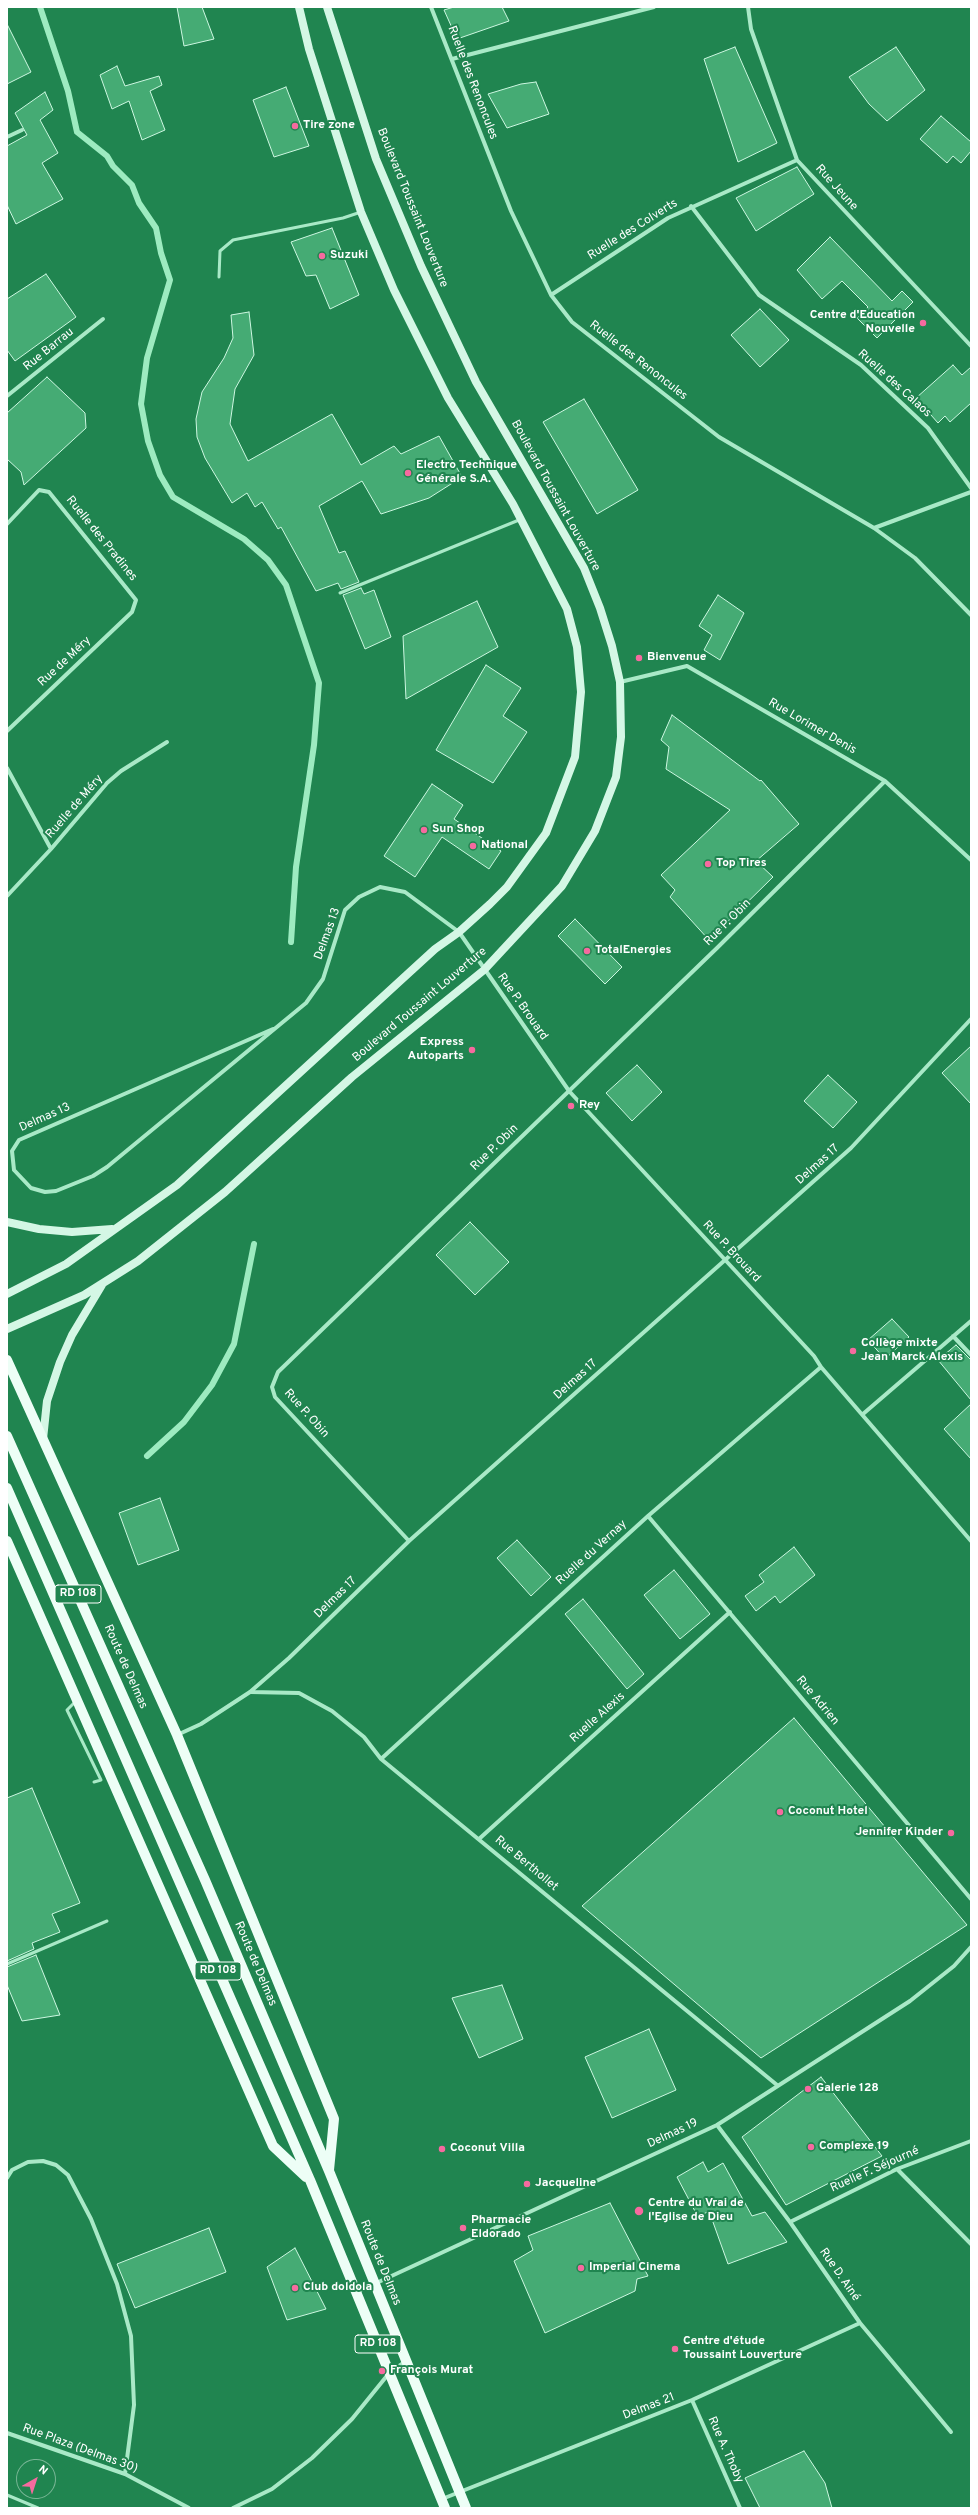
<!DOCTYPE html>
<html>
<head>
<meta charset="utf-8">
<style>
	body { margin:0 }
	#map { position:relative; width:978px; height:2515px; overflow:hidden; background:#208550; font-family:Overpass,sans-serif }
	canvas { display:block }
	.frame { position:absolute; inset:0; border:8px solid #fff; pointer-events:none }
	.north { position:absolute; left:16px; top:2459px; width:40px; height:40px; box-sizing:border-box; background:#208550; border:1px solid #79b696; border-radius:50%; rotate:39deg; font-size:11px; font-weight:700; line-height:16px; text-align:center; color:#fff }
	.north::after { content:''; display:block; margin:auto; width:14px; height:18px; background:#f66a9f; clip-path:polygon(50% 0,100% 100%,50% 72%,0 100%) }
</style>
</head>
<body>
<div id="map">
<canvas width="978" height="2515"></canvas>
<div class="frame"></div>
<div class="north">N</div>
</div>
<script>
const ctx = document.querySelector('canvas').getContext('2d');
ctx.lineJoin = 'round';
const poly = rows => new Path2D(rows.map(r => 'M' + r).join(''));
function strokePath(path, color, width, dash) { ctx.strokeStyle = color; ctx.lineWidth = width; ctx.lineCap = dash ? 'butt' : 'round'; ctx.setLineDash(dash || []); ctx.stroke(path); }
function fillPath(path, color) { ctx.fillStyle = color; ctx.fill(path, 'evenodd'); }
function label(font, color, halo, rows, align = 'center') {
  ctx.font = font + ' Overpass,sans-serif'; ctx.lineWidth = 4; ctx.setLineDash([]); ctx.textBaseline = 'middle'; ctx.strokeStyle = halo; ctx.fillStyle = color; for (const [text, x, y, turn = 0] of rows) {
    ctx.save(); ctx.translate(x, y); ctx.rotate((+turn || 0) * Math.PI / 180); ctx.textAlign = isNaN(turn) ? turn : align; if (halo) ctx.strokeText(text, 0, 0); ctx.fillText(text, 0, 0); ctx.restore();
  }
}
const stream = poly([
	[40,7,68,91,77,132,107,156,113,166,132,185,139,203,156,228,161,253,170,280,147,358,141,404,148,441,160,475,173,497,244,539,268,560,286,585,319,683,314,745,296,867,291,942],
	[147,1456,184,1422,212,1385,234,1344,254,1244]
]);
const building = poly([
	[177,7,202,7,214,39,184,46,177,7],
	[454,7,502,7,509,21,457,39,444,10,454,7],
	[7,24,31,72,7,84,7,24],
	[735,47,777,143,738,162,704,59,735,47],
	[896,47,925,90,887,121,869,104,849,77,896,47],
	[117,66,125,86,159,76,162,85,150,91,165,130,142,140,129,101,112,109,100,75,117,66],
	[536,82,549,114,507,128,488,94,521,84,536,82],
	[286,87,309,146,274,157,253,100,286,87],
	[45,92,53,110,40,120,58,153,42,163,63,199,16,224,7,205,7,146,27,135,15,113,45,92],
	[941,116,971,142,971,151,961,163,953,156,947,163,920,139,941,116],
	[797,167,814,194,756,231,736,198,797,167],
	[332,228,359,295,330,309,316,275,306,276,291,242,332,228],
	[830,237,892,301,902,291,913,302,877,338,857,318,868,307,842,281,822,299,797,270,830,237],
	[46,274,76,317,15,361,7,350,7,299,46,274],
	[760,309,789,340,760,367,731,335,760,309],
	[249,312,254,355,235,389,230,424,248,461,332,414,361,465,394,446,401,454,439,436,462,477,429,498,381,514,362,481,319,506,339,553,345,551,359,582,341,589,338,583,316,591,281,527,278,529,262,502,255,507,247,493,232,503,205,458,197,437,196,419,202,392,224,358,233,338,231,315,249,312],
	[953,365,962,375,971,367,971,403,950,422,945,416,938,423,916,398,953,365],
	[47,377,85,413,86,428,24,485,21,472,7,459,7,413,47,377],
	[584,399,638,490,597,514,543,422,584,399],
	[361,588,364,594,374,590,391,637,365,649,343,595,361,588],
	[718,595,744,613,720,660,704,650,712,635,699,626,718,595],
	[477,601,498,647,406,699,403,636,477,601],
	[486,665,521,688,503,716,527,732,493,783,436,750,486,665],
	[672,715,760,781,761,780,799,824,756,861,773,877,709,940,670,897,675,890,661,875,730,810,666,769,669,747,661,740,672,715],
	[432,784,463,805,454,819,501,851,489,869,442,837,415,877,384,856,432,784],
	[575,919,622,967,605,984,558,936,575,919],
	[971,1046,971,1104,942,1073,971,1046],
	[637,1065,662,1092,632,1121,606,1093,637,1065],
	[828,1075,857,1102,833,1128,804,1101,828,1075],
	[470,1222,509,1262,475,1295,436,1255,470,1222],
	[892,1319,909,1337,885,1359,868,1340,892,1319],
	[956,1345,971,1360,971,1400,938,1360,956,1345],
	[971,1404,971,1459,944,1429,971,1404],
	[160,1498,179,1550,138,1565,119,1513,160,1498],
	[517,1540,551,1577,531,1596,497,1558,517,1540],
	[794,1547,815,1575,780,1603,775,1596,756,1611,745,1596,764,1582,759,1575,794,1547],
	[674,1570,710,1614,680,1639,644,1595,674,1570],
	[583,1599,644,1674,627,1689,565,1614,583,1599],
	[794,1718,967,1925,761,2058,582,1906,794,1718],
	[32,1788,80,1903,52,1914,60,1932,32,1943,34,1949,7,1961,7,1798,32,1788],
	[36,1955,60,2015,22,2021,7,1985,7,1967,36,1955],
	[502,1985,523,2039,479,2058,452,1998,502,1985],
	[649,2029,676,2090,612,2118,585,2057,649,2029],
	[821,2077,882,2156,786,2205,742,2137,821,2077],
	[703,2162,708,2172,723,2163,752,2216,765,2212,787,2242,728,2264,709,2211,698,2217,677,2177,703,2162],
	[610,2203,648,2276,637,2279,635,2291,545,2333,514,2261,533,2250,528,2236,610,2203],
	[209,2228,226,2272,135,2308,117,2264,209,2228],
	[295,2248,326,2309,287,2320,267,2267,295,2248],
	[804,2451,825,2483,832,2508,760,2508,745,2478,804,2451]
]);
const lane = poly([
	[219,277,220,251,233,240,343,218,361,212],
	[340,593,519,520],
	[75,1702,67,1710,101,1780,94,1782],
	[7,1964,107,1921],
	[7,2495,38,2508]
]);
const street = poly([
	[431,7,511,211,551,295,572,322,719,437,874,528,900,547,915,558,971,615],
	[748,7,751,29,797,160,971,346],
	[452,59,654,7],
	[7,137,22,130],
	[691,206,759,295,861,365,928,428,971,488],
	[551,295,668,218,797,160],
	[7,396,103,319],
	[7,524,39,490,49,492,136,600,132,612,7,731],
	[874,528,971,492],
	[620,682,687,666,885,781,971,860],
	[7,768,51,849],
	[7,896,51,849,107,783,121,771,167,742],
	[273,1029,19,1140,12,1151,14,1170,31,1188,45,1192,56,1191,93,1176,107,1167,306,1003,323,979,345,910,359,897,380,887,405,892,459,932,569,1091,814,1356,821,1367,971,1541],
	[953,1336,971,1355],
	[863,1414,971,1321],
	[648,1516,971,1899],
	[409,1541,275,1397,272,1387,278,1372,717,948,885,781],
	[251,1692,299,1693,332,1711,364,1737,381,1759,777,2085],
	[177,1735,201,1724,250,1692,289,1658,409,1541,851,1148,971,1019],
	[381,1759,648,1516,821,1367],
	[479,1839,730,1612],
	[717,2125,790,2222,860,2323,951,2432],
	[897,2169,971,2244],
	[7,2178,12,2170,28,2162,43,2161,56,2165,68,2175,91,2219,117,2284,131,2336,134,2405,125,2474],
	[790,2222,897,2169,971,2141],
	[357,2292,717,2125,910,2001,954,1966,971,1947],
	[692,2400,740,2508],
	[7,2433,125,2474,189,2508],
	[442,2499,692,2400,860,2323],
	[233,2508,272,2489,312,2458,352,2419,390,2372,405,2362]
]);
const secondary = poly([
	[7,1222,39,1229,72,1232,112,1229],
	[7,1294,66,1264,177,1185,435,949,459,932,490,904,507,887,546,833,575,757,581,692,577,647,567,609,513,504,448,398,394,290,361,212,309,49,299,7],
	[7,1329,84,1295,138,1261,225,1192,352,1077,484,970,562,886,595,831,616,777,621,737,620,682,612,646,600,608,584,568,476,382,421,266,376,159,327,7],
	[43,1439,47,1401,60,1362,72,1335,102,1285]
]);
const primary = poly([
	[7,1360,177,1735,334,2119,329,2170],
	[7,1436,205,1880,329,2171,466,2508],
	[7,1488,310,2180,445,2508],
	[7,1541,273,2146,306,2177]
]);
const markers = [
	[295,126,4,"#f66a9f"],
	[322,256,4,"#f66a9f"],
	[923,323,4,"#f66a9f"],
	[408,473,4,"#f66a9f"],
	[639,658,4,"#f66a9f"],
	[424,830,4,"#f66a9f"],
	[473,846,4,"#f66a9f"],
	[708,864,4,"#f66a9f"],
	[587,951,4,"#f66a9f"],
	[472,1050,4,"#f66a9f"],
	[571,1106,4,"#f66a9f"],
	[853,1351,4,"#f66a9f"],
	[780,1812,4,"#f66a9f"],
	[951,1833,4,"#f66a9f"],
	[808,2089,4,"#f66a9f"],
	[811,2147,4,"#f66a9f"],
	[442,2149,4,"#f66a9f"],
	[527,2184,4,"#f66a9f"],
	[639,2211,5,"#f66a9f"],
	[463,2228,4,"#f66a9f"],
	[581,2268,4,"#f66a9f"],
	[295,2288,4,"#f66a9f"],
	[675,2349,4,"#f66a9f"],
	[382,2371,4,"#f66a9f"]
];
const shields = [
	[78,1594,46],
	[218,1971,46],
	[378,2344,46]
];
const shieldNames = [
	["RD 108",78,1594],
	["RD 108",218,1971],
	["RD 108",378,2344]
];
const streetNames = [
	["Ruelle des Renoncules",472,83,69],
	["Rue Jeune",836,188,48],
	["Boulevard Toussaint Louverture",412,208,68],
	["Ruelle des Colverts",633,230,-32],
	["Rue Barrau",49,350,-39],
	["Ruelle des Renoncules",638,361,38],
	["Ruelle des Calaos",894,384,42],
	["Boulevard Toussaint Louverture",555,496,61],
	["Ruelle des Pradines",101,539,51],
	["Rue de Méry",65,662,-43],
	["Rue Lorimer Denis",812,727,30],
	["Ruelle de Méry",75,807,-49],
	["Rue P. Obin",728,923,-45],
	["Delmas 13",328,934,-70],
	["Boulevard Toussaint Louverture",420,1005,-40],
	["Rue P. Brouard",522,1007,55],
	["Delmas 13",45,1118,-24],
	["Rue P. Obin",495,1148,-44],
	["Delmas 17",818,1165,-42],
	["Rue P. Brouard",731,1252,47],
	["Delmas 17",576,1380,-42],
	["Rue P. Obin",306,1414,48],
	["Ruelle du Vernay",592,1553,-42],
	["Delmas 17",336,1598,-44],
	["Route de Delmas",125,1667,66],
	["Rue Adrien",817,1701,50],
	["Ruelle Alexis",598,1718,-42],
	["Rue Berthollet",526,1864,40],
	["Route de Delmas",255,1964,67],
	["Delmas 19",673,2134,-25],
	["Ruelle F. Séjourné",875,2170,-24],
	["Route de Delmas",380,2263,68],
	["Rue D. Ainé",839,2275,55],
	["Delmas 21",649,2407,-21],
	["Rue Plaza (Delmas 30)",80,2449,20],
	["Rue A. Thoby",725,2450,66]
];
const poiNames = [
	["Tire zone",303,126],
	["Suzuki",330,256],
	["Centre d'Education",915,316,"right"],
	["Nouvelle",915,330,"right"],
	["Electro Technique",416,466],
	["Générale S.A.",416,480],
	["Bienvenue",647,658],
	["Sun Shop",432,830],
	["National",481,846],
	["Top Tires",716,864],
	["TotalEnergies",595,951],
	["Express",464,1043,"right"],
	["Autoparts",464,1057,"right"],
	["Rey",579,1106],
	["Collège mixte",861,1344],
	["Jean Marck Alexis",861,1358],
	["Coconut Hotel",788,1812],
	["Jennifer Kinder",943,1833,"right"],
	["Galerie 128",816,2089],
	["Complexe 19",819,2147],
	["Coconut Villa",450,2149],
	["Jacqueline",535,2184],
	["Centre du Vrai de",648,2204],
	["l'Eglise de Dieu",648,2218],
	["Pharmacie",471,2221],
	["Eldorado",471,2235],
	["Imperial Cinema",589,2268],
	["Club doldola",303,2288],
	["Centre d'étude",683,2342],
	["Toussaint Louverture",683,2356],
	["François Murat",390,2371]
];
strokePath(stream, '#9debc0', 6);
fillPath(building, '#45ab74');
strokePath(building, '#cdf7e1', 1);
strokePath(lane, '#a9e9c7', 3);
strokePath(street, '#a9e9c7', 4);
strokePath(secondary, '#d4f7e5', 8);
strokePath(primary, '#edfef6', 10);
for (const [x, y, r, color] of markers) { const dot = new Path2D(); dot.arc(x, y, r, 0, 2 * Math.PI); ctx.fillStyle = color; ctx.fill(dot); strokePath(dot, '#208550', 1.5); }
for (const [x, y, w] of shields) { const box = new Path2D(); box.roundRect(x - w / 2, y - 9, w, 18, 3); ctx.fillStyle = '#208550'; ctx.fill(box); strokePath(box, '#fff', 1); }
label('bold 11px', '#fff', null, shieldNames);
label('12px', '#fff', '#208550', streetNames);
label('bold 12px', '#fff', '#208550', poiNames, 'left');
</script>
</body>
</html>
